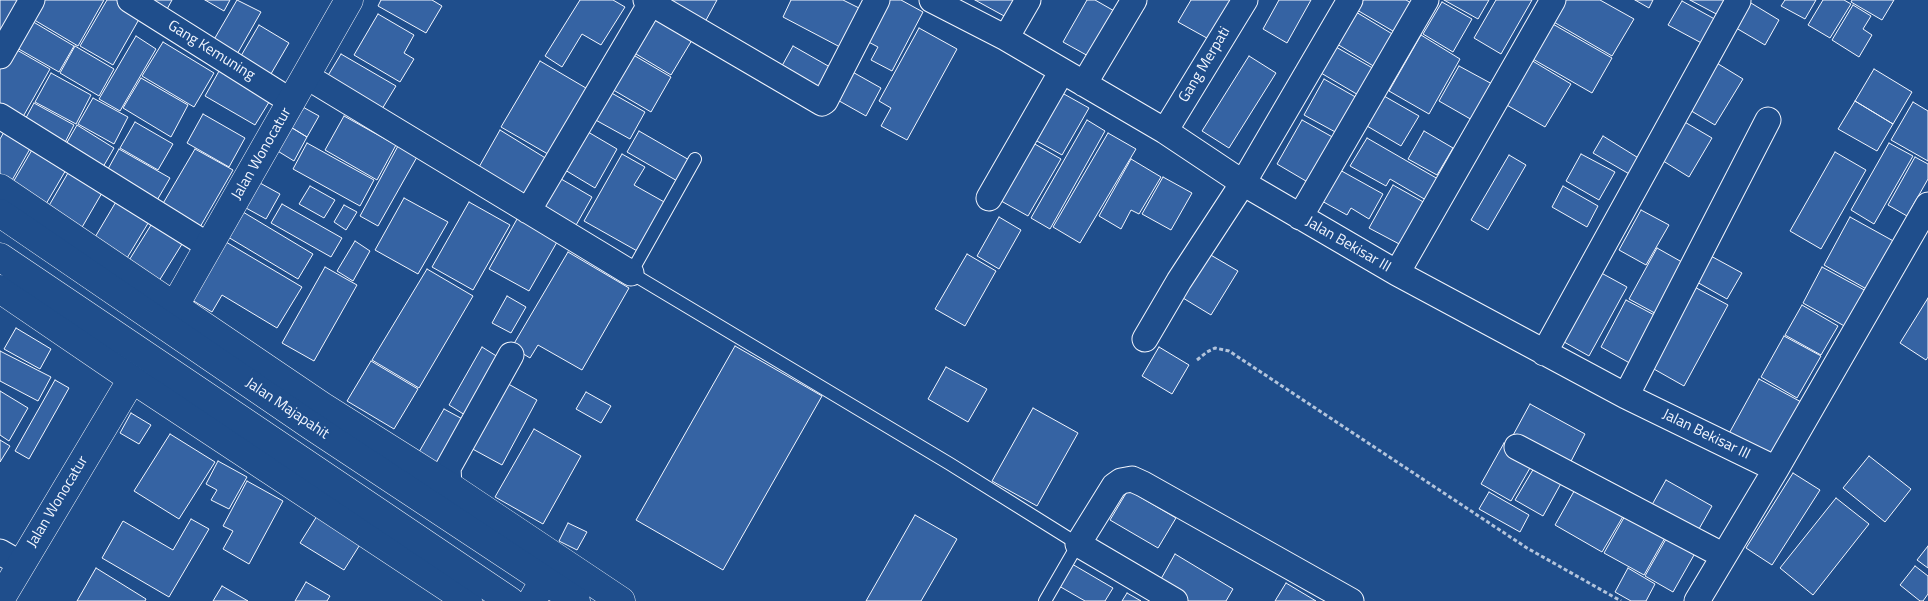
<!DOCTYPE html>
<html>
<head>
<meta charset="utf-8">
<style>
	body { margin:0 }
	canvas { display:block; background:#1f4e8c }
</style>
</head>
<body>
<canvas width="1928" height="601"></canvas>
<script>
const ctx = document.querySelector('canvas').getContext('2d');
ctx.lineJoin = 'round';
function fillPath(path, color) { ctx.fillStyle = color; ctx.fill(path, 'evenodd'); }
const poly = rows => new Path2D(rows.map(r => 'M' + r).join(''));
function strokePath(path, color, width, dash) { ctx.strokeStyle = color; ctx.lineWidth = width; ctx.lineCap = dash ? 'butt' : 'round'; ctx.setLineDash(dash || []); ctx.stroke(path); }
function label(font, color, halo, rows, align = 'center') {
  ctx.font = font + ' "Titillium Web",sans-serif'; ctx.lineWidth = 4; ctx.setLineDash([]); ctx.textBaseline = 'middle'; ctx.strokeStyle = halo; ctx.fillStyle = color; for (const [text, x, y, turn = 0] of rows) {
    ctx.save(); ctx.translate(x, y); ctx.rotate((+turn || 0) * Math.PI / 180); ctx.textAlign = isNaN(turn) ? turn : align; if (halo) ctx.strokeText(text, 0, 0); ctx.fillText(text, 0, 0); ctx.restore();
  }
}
const building = poly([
	[0,0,28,0,0,49,0,0],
	[35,0,104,0,78,46,26,15,35,0],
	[107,0,117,0,142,14,113,65,80,46,107,0],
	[147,0,172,0,166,11,147,0],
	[205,0,230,0,224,11,205,0],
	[237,0,261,12,236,56,212,43,237,0],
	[381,0,432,0,442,6,426,33,378,6,381,0],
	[580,0,613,0,625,7,601,45,582,34,562,67,545,56,580,0],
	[663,0,717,0,705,22,663,0],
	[791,0,843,0,859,8,840,47,783,17,791,0],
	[881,0,901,0,923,12,892,71,871,60,878,47,861,38,881,0],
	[975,0,1016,0,1006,17,975,0],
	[1087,0,1095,0,1116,12,1090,57,1063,42,1087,0],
	[1191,0,1238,0,1214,42,1178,22,1191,0],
	[1279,0,1311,0,1287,43,1263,29,1279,0],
	[1363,0,1406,0,1415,5,1398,34,1357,10,1363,0],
	[1444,0,1489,0,1478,19,1444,0],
	[1496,0,1532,0,1501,54,1474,38,1496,0],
	[1564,0,1600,0,1634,19,1612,56,1552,21,1564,0],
	[1635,0,1653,0,1649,8,1635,0],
	[1690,0,1731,0,1722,17,1690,0],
	[1746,0,1779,20,1765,45,1731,25,1746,0],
	[1785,0,1816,0,1805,19,1781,6,1785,0],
	[1823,0,1844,0,1851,4,1830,38,1808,25,1823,0],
	[1852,0,1894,0,1882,20,1851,2,1852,0],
	[1682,1,1720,22,1707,46,1668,25,1682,1],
	[1442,2,1472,19,1453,52,1423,34,1442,2],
	[1853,5,1871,16,1863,29,1872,35,1859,57,1832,40,1853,5],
	[1356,12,1394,35,1375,67,1337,44,1356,12],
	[378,14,414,35,404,53,414,59,400,82,354,55,378,14],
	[651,16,692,40,671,75,631,51,651,16],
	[25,17,74,46,59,72,10,44,25,17],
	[1551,23,1612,58,1592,93,1531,58,1551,23],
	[259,25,289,43,268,79,238,61,259,25],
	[919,28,957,49,907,140,881,126,891,108,879,101,919,28],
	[1421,35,1460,59,1429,114,1389,91,1421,35],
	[136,36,156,49,120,111,99,99,136,36],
	[163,42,214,73,194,107,142,76,163,42],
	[10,46,50,69,20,122,0,110,0,64,10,46],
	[75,46,114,69,99,96,60,73,75,46],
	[793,46,837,71,823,98,778,73,793,46],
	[1336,47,1376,70,1360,96,1321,73,1336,47],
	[630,53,671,77,651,112,610,88,630,53],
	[341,54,396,86,379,114,324,82,341,54],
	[1249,56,1276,73,1229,148,1202,131,1249,56],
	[1531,60,1571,84,1545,127,1505,104,1531,60],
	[540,61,591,91,553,157,501,127,540,61],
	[1715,62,1743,79,1715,125,1688,109,1715,62],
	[223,64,274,94,255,125,205,96,223,64],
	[1459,66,1494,85,1474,121,1439,101,1459,66],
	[1874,69,1912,92,1893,124,1855,101,1874,69],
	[849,70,881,88,866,116,834,98,849,70],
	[51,73,91,95,76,124,35,102,51,73],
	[141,78,188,105,171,137,123,108,141,78],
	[1324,79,1359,99,1339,134,1304,115,1324,79],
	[1055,89,1089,108,1062,155,1028,136,1055,89],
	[608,91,645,112,630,139,592,118,608,91],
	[1384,96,1419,116,1401,146,1367,126,1384,96],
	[93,98,128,117,114,144,78,124,93,98],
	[1855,101,1893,124,1877,151,1838,129,1855,101],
	[1913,102,1928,111,1928,161,1891,140,1913,102],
	[34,103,74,125,61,150,21,127,34,103],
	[301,106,319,116,307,137,289,126,301,106],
	[203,114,245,138,229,167,187,143,203,114],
	[344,116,396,145,377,180,325,150,344,116],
	[1087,120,1105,131,1050,229,1031,218,1087,120],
	[1302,120,1336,139,1311,184,1277,164,1302,120],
	[1683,121,1712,138,1689,177,1660,159,1683,121],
	[135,122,173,144,158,170,120,148,135,122],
	[8,125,35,140,11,182,0,176,0,139,8,125],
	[77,125,114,148,99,174,62,151,77,125],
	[289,126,307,137,294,161,276,150,289,126],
	[583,129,617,149,595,188,560,167,583,129],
	[500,130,547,159,526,195,479,167,500,130],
	[639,131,691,161,679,182,627,152,639,131],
	[1424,131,1453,148,1437,175,1408,159,1424,131],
	[1108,133,1136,149,1080,243,1053,227,1108,133],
	[1603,136,1640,159,1631,175,1593,153,1603,136],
	[1367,138,1438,179,1426,200,1390,179,1386,186,1350,166,1367,138],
	[1026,139,1061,159,1028,216,994,197,1026,139],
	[36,143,70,163,46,204,12,184,36,143],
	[307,143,374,180,360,206,293,169,307,143],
	[1889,143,1913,156,1874,224,1851,210,1889,143],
	[398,146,417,157,378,226,360,216,398,146],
	[119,149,170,178,153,207,103,178,119,149],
	[195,149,233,170,196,234,158,212,195,149],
	[1835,152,1866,170,1821,249,1790,231,1835,152],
	[622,154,645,167,634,185,666,203,639,252,584,221,622,154],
	[1581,154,1615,172,1599,200,1566,181,1581,154],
	[1509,155,1526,165,1488,230,1471,220,1509,155],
	[1915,157,1928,164,1928,179,1907,216,1888,205,1915,157],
	[1131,159,1161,177,1139,214,1131,210,1121,229,1099,216,1131,159],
	[72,166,106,186,81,229,47,209,72,166],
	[1338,169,1383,194,1369,219,1351,208,1347,215,1320,200,1338,169],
	[556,176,592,197,575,227,538,206,556,176],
	[1163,177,1192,193,1171,230,1142,214,1163,177],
	[260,183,280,194,266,219,246,208,260,183],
	[1393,185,1427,204,1403,246,1369,228,1393,185],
	[310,186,335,200,324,218,299,204,310,186],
	[1563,186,1598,206,1587,227,1552,207,1563,186],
	[120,195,153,215,124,263,91,244,120,195],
	[404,198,448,222,418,274,375,250,404,198],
	[469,202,510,225,473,290,432,267,469,202],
	[282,204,342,238,331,257,271,223,282,204],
	[344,205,357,212,346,230,334,222,344,205],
	[1641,210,1669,225,1646,265,1619,250,1641,210],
	[243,212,313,254,298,279,228,237,243,212],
	[521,212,561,235,529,291,489,269,521,212],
	[156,217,187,236,159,281,128,262,156,217],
	[999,217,1021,230,999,269,977,256,999,217],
	[1850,217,1897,243,1870,291,1824,265,1850,217],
	[355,241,370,251,353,281,337,271,355,241],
	[226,242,302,287,277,328,222,295,212,312,192,300,226,242],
	[1657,248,1689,266,1662,317,1629,299,1657,248],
	[568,252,629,288,582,370,538,345,530,358,512,347,568,252],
	[967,254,996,271,965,326,935,309,967,254],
	[1209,254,1238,271,1211,315,1183,298,1209,254],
	[1709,255,1742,273,1727,299,1695,281,1709,255],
	[325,267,357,285,314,361,282,343,325,267],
	[1822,267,1868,292,1848,328,1803,303,1822,267],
	[427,269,473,296,419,388,372,360,427,269],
	[1594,269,1627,287,1589,356,1557,338,1594,269],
	[1689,284,1728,305,1684,386,1645,364,1689,284],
	[507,296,526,307,511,333,492,323,507,296],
	[1928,298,1928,357,1926,360,1900,343,1928,298],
	[1626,300,1660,318,1635,366,1601,347,1626,300],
	[1802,305,1838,326,1821,355,1785,335,1802,305],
	[16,328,51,349,40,369,4,349,16,328],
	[1784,336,1821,356,1797,398,1761,377,1784,336],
	[735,346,822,396,723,570,636,520,735,346],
	[482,347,498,357,465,415,449,405,482,347],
	[1159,347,1189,365,1172,394,1142,376,1159,347],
	[0,351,51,377,38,401,0,381,0,351],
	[371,361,418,389,394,429,347,401,371,361],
	[946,367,987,389,968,422,928,399,946,367],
	[1759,379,1803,403,1769,464,1726,439,1759,379],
	[55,380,69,388,29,459,15,451,55,380],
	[503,381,537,400,502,465,467,446,503,381],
	[0,391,28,408,9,441,0,435,0,391],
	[586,392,611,406,601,423,576,409,586,392],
	[1530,404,1585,434,1567,469,1511,439,1530,404],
	[1033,408,1078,433,1037,506,992,481,1033,408],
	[444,409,468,422,443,466,419,452,444,409],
	[131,413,151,425,139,444,120,433,131,413],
	[534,429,581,456,543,524,495,497,534,429],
	[170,434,215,462,179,519,134,491,170,434],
	[0,440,10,446,0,462,0,440],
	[1504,443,1534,461,1511,501,1481,484,1504,443],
	[1869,456,1911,489,1885,522,1843,488,1869,456],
	[218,461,247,477,229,509,211,500,217,490,206,484,218,461],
	[1537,463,1564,478,1543,516,1515,500,1537,463],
	[1793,473,1820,490,1772,565,1746,548,1793,473],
	[1666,480,1712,506,1695,536,1649,510,1666,480],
	[247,481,283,501,249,564,223,549,233,531,223,526,247,481],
	[1577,486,1625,513,1602,552,1555,525,1577,486],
	[1128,490,1176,518,1158,548,1110,520,1128,490],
	[1489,492,1529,515,1520,532,1479,509,1489,492],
	[1836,498,1869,524,1813,595,1780,568,1836,498],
	[1626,514,1666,536,1644,575,1604,553,1626,514],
	[915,515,957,539,921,601,866,601,915,515],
	[317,516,361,543,344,570,300,543,317,516],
	[191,519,209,529,169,597,102,558,123,521,173,550,191,519],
	[568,523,587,532,577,550,559,541,568,523],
	[1670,532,1698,548,1673,592,1645,576,1670,532],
	[1928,546,1928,568,1917,560,1928,546],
	[1175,554,1233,589,1226,601,1181,601,1157,586,1175,554],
	[1072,564,1113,588,1105,601,1085,601,1059,586,1072,564],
	[1915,566,1928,576,1928,594,1923,601,1920,601,1900,585,1915,566],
	[96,568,146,599,145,601,77,601,96,568],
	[1628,568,1655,584,1646,601,1631,601,1615,592,1628,568],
	[306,582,330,596,327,601,295,601,306,582],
	[1286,583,1316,601,1275,601,1286,583],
	[222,586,248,601,213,601,222,586],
	[1127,593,1141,601,1122,601,1127,593]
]);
const path = poly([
	[1197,360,1207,352,1215,348,1229,351,1527,548,1621,601]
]);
const service = poly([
	[695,159,631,273,950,464,1078,544,1045,601]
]);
const minor = poly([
	[130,0,292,102],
	[646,0,822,103,825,101,877,0],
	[932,0,1006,38,1165,131,1243,183,1397,273,1626,396,1776,469],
	[1006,38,1028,0],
	[0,56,32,0],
	[306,76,631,273],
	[1084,84,1134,0],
	[0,116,209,246],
	[1165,131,1245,0],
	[989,198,1062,71],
	[528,211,651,3],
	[1300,217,1426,0],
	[1397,273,1553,0],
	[1145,339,1179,281,1243,183,1350,0],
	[1544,353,1738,1],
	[1626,396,1768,120],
	[1517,447,1724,556],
	[449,486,448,468,511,355],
	[0,552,21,564],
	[1175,601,1078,544,1114,486,1121,481,1132,479,1143,484,1351,601],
	[1697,601,1776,469,1928,205]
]);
const tertiary = poly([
	[0,188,322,406,449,486,621,601],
	[0,289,132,379,468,601],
	[174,307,349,0],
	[0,600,132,379]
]);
const trunk = poly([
	[0,213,310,425,576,601],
	[0,257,510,601],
	[532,601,544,580]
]);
const streetNames = [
	["Gang Kemuning",211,51,32],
	["Gang Merpati",1205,65,-59],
	["Jalan Wonocatur",262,154,-60],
	["Jalan Bekisar III",1348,245,30],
	["Jalan Majapahit",287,409,34],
	["Jalan Bekisar III",1706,435,26],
	["Jalan Wonocatur",58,502,-59]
];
fillPath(building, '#3563a3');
strokePath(building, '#f2f6ff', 1);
strokePath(service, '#f2f6ff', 14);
strokePath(minor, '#f2f6ff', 27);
strokePath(tertiary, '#f2f6ff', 29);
strokePath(trunk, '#f2f6ff', 29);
strokePath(path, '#b3c4dc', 3, [4, 2.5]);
strokePath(service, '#1f4e8c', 12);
strokePath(minor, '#1f4e8c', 25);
strokePath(tertiary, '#1f4e8c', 28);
strokePath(trunk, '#1f4e8c', 28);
label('15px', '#f2f6ff', '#1f4e8c', streetNames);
</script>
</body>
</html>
